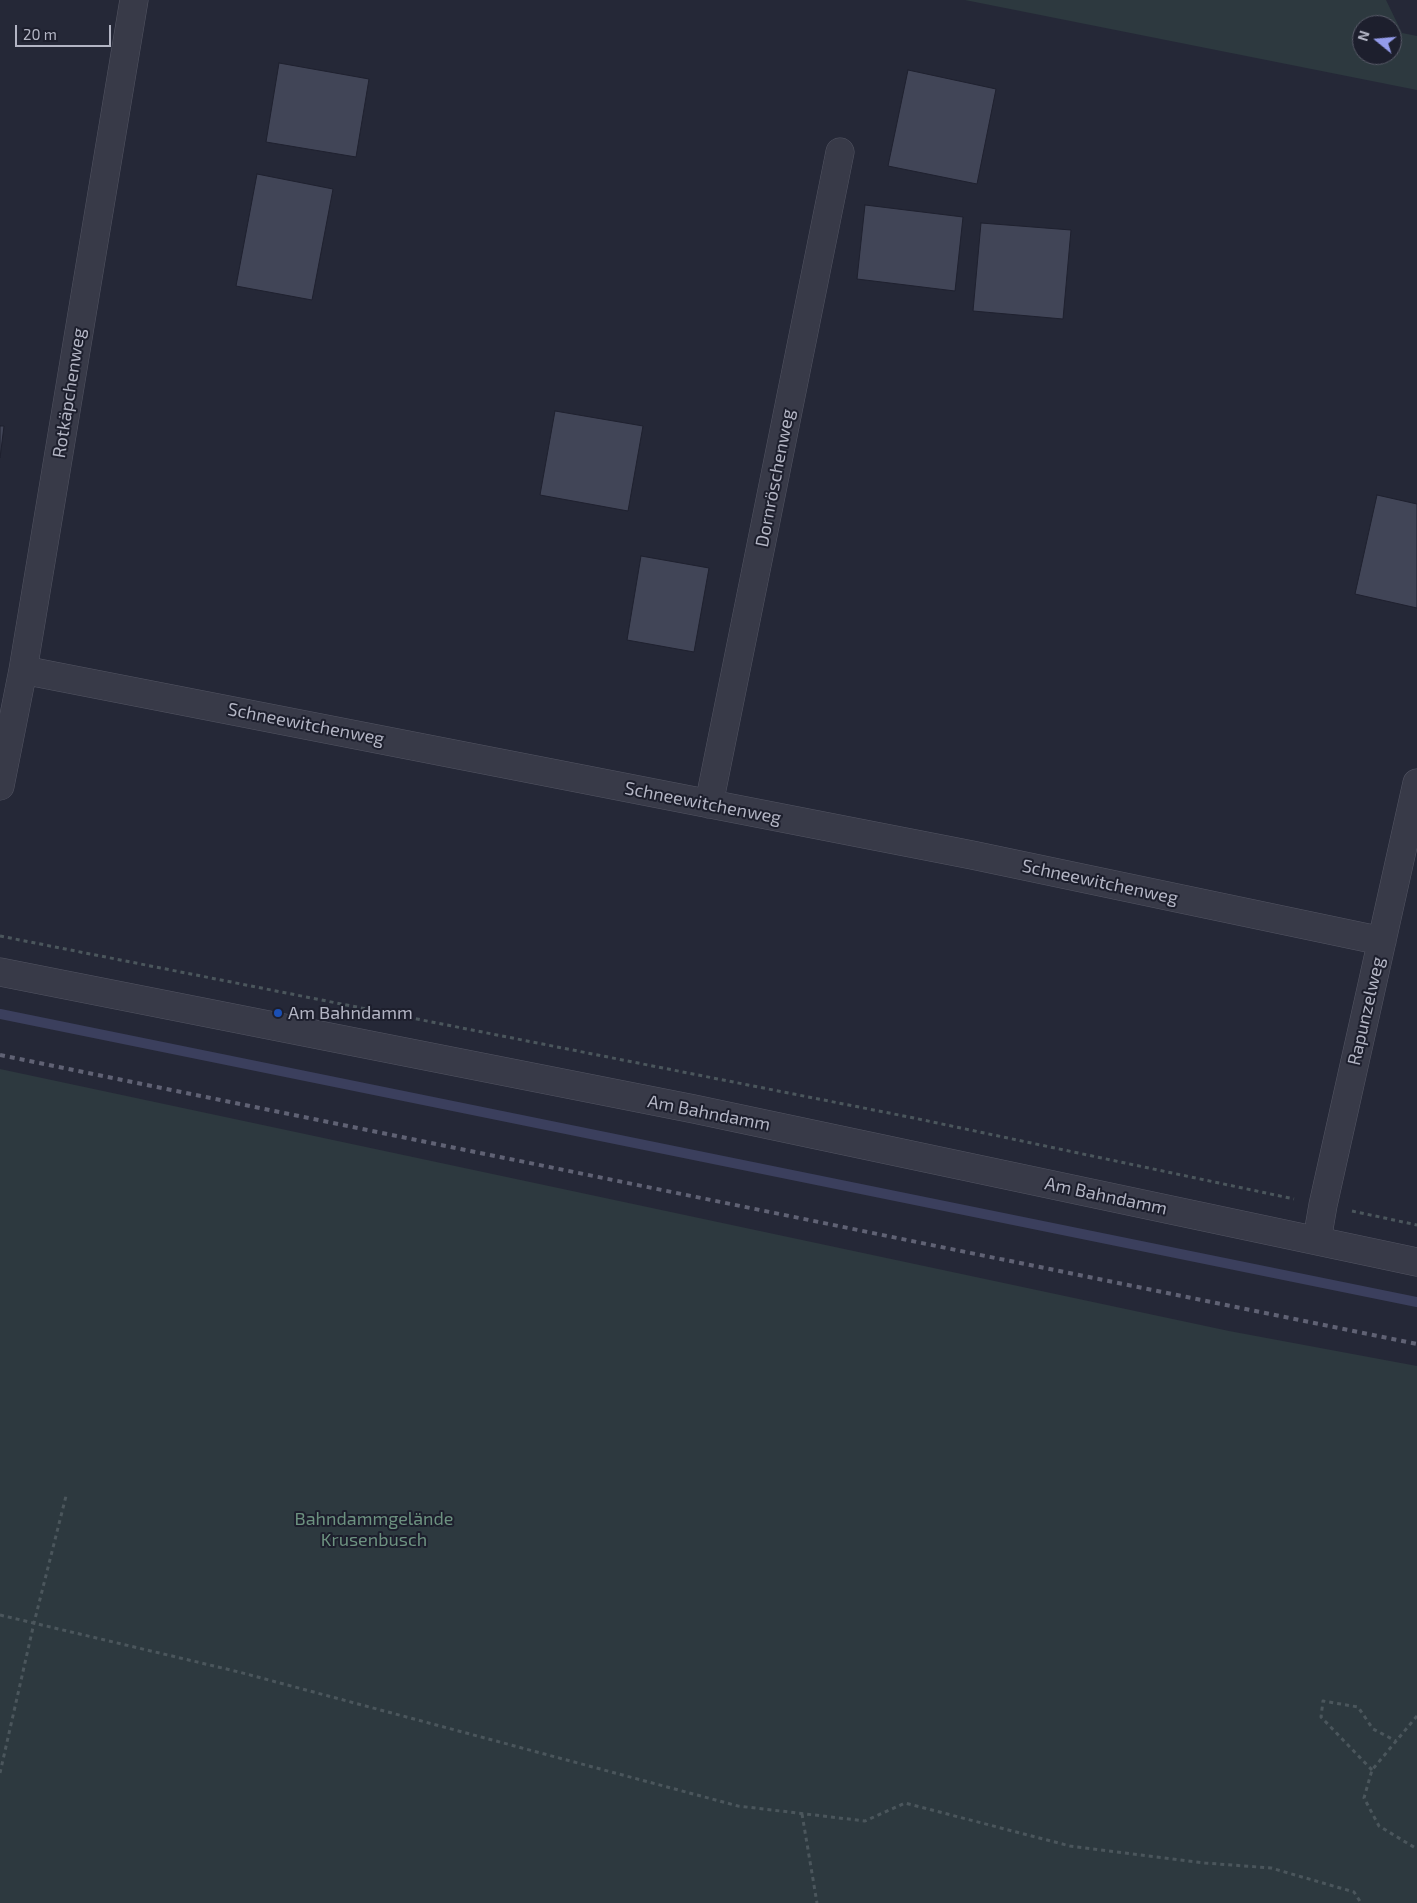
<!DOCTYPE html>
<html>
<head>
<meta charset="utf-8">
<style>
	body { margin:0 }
	#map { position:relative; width:1417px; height:1903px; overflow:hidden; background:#252837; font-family:"Exo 2",sans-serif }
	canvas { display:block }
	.north { position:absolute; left:1352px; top:15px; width:50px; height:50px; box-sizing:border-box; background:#1d1f2d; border:1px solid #595b69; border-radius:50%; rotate:287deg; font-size:14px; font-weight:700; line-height:20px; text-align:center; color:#b3b5c4 }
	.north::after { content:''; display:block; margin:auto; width:18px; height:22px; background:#939bea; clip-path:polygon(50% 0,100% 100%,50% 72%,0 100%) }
	.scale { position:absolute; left:15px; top:25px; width:96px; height:22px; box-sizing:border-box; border:2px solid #b3b5c4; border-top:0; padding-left:6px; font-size:15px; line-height:18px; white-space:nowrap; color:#b3b5c4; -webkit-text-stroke:4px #1d1f2d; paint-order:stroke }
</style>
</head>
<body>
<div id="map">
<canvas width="1417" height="1903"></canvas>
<div class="north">N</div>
<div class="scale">20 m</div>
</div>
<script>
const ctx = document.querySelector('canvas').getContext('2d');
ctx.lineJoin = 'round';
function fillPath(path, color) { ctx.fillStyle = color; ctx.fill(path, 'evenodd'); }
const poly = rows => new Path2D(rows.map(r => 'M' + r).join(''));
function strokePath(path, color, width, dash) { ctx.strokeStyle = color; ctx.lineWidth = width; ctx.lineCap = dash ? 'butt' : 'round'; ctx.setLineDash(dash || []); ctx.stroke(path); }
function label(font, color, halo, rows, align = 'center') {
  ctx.font = font + ' "Exo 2",sans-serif'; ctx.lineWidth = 4; ctx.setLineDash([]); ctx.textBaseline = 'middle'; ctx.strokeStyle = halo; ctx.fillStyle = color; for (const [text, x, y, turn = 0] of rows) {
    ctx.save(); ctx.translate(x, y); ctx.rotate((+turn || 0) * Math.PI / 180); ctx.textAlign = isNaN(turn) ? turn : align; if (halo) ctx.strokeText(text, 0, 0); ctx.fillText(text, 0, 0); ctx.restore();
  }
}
const green = poly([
	[965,0,1386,0,1402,33,1417,36,1417,90],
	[1362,25,1392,25,1392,55,1362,55],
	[0,1069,1229,1331,1417,1366,1417,1903,0,1903]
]);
const stream = poly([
	[0,1014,1417,1302]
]);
const building = poly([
	[279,63,369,79,356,157,266,142,279,63],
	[908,70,996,89,977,184,888,166,908,70],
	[257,174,333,189,312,300,236,286,257,174],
	[865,205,963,217,955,291,857,279,865,205],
	[981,223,1071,230,1063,319,973,311,981,223],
	[555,411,643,426,628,511,540,495,555,411],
	[0,426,4,426,0,458,0,426],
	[1377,495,1417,504,1417,608,1355,594,1377,495],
	[641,556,709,568,694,652,627,640,641,556]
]);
const path = poly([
	[0,936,914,1118,1294,1199],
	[1352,1211,1417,1225],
	[0,1615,239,1672,738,1806,865,1821,905,1803,1070,1846,1205,1863,1271,1868,1354,1892,1361,1903],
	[1417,1716,1372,1770,1364,1798,1379,1826,1417,1849],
	[1372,1770,1321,1717,1323,1701,1358,1707,1373,1729,1396,1741],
	[0,1773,34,1623,66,1496],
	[802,1814,817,1903]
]);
const minor = poly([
	[23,670,972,855,1382,941],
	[0,786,23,670,134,0],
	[709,804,840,152],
	[0,972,694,1109,1417,1262],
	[1317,1240,1323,1205,1417,783]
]);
const rail = poly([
	[0,1055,1417,1344]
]);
const markers = [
	[278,1013,5,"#1a4fb4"]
];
const streetNames = [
	["Rotkäpchenweg",69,393,-81],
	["Dornröschenweg",775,478,-79],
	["Schneewitchenweg",306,724,11],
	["Schneewitchenweg",703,803,11],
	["Schneewitchenweg",1100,882,12],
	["Rapunzelweg",1366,1011,-77],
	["Am Bahndamm",709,1113,11],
	["Am Bahndamm",1106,1196,12]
];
const poiNames = [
	["Am Bahndamm",288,1013]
];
const parkNames = [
	["Bahndammgelände",374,1519],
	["Krusenbusch",374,1540]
];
fillPath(green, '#2d393f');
strokePath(stream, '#3b3f5d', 10);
fillPath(building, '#414557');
strokePath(building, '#1f212f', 1);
strokePath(minor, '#535563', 29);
strokePath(path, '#4b565c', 3, [4, 4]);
strokePath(minor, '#383a48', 28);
strokePath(rail, '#606274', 4, [5, 5]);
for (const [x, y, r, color] of markers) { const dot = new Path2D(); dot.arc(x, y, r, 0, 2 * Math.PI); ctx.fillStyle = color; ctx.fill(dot); strokePath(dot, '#1d1f2d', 2); }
label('18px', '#b3b5c4', '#1d1f2d', streetNames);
label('18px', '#b3b5c4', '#1d1f2d', poiNames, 'left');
label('18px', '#6d9280', '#1d1f2d', parkNames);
</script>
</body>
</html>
